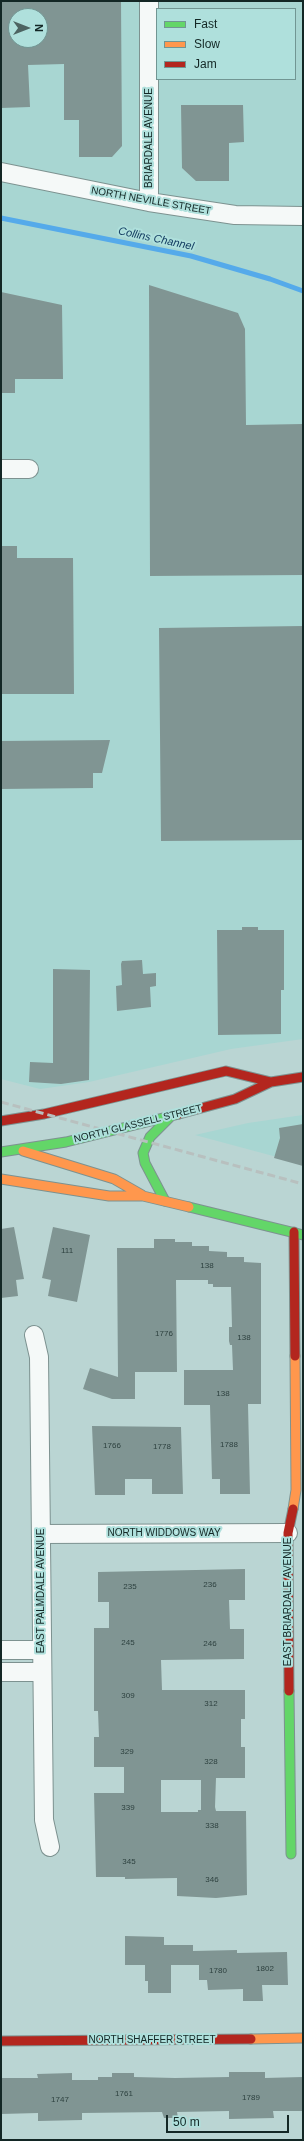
<!DOCTYPE html>
<html>
<head>
<meta charset="utf-8">
<style>
	body { margin:0 }
	#map { position:relative; width:304px; height:2141px; overflow:hidden; background:#bad5d3; font-family:Helvetica,sans-serif }
	canvas { display:block }
	.frame { position:absolute; inset:0; border:2px solid #132725; pointer-events:none }
	.legend { position:absolute; left:156px; top:8px; width:140px; height:72px; box-sizing:border-box; background:#afe0dc; border:1px solid #719693; margin:0; padding:5px 7px; list-style:none; font-size:12px; color:#132725 }
	.legend li { display:flex; align-items:center; gap:8px; height:20px }
	.legend b { width:20px; border:1px solid #719693 }
	.north { position:absolute; left:8px; top:8px; width:40px; height:40px; box-sizing:border-box; background:#afe0dc; border:1px solid #719693; border-radius:50%; rotate:90deg; font-size:11px; font-weight:700; line-height:16px; text-align:center; color:#132725 }
	.north::after { content:''; display:block; margin:auto; width:14px; height:18px; background:#4d6462; clip-path:polygon(50% 0,100% 100%,50% 72%,0 100%) }
	.scale { position:absolute; left:166px; top:2115px; width:123px; height:18px; box-sizing:border-box; border:2px solid #132725; border-top:0; padding-left:5px; font-size:12px; line-height:14px; white-space:nowrap; color:#132725; -webkit-text-stroke:3px #afe0dc; paint-order:stroke }
</style>
</head>
<body>
<div id="map">
<canvas width="304" height="2141"></canvas>
<div class="frame"></div>
<ul class="legend">
<li><b style="height:5px;background:#63d668"></b>Fast</li>
<li><b style="height:5px;background:#ff974d"></b>Slow</li>
<li><b style="height:5px;background:#b3261e"></b>Jam</li>
</ul>
<div class="north">N</div>
<div class="scale">50 m</div>
</div>
<script>
const ctx = document.querySelector('canvas').getContext('2d');
ctx.lineJoin = 'round';
function fillPath(path, color) { ctx.fillStyle = color; ctx.fill(path, 'evenodd'); }
const poly = rows => new Path2D(rows.map(r => 'M' + r).join(''));
function strokePath(path, color, width, dash) { ctx.strokeStyle = color; ctx.lineWidth = width; ctx.lineCap = dash ? 'butt' : 'round'; ctx.setLineDash(dash || []); ctx.stroke(path); }
function label(font, color, halo, rows, align = 'center') {
  ctx.font = font + ' Helvetica,sans-serif'; ctx.lineWidth = 4; ctx.setLineDash([]); ctx.textBaseline = 'middle'; ctx.strokeStyle = halo; ctx.fillStyle = color; for (const [text, x, y, turn = 0] of rows) {
    ctx.save(); ctx.translate(x, y); ctx.rotate((+turn || 0) * Math.PI / 180); ctx.textAlign = isNaN(turn) ? turn : align; if (halo) ctx.strokeText(text, 0, 0); ctx.fillText(text, 0, 0); ctx.restore();
  }
}
const built = poly([
	[1,1,303,1,303,1039,231,1049,89,1082,40,1089,1,1079],
	[157,9,295,9,295,79,157,79],
	[16,16,40,16,40,40,16,40],
	[303,1115,303,1164,195,1135,248,1123]
]);
const stream = poly([
	[1,218,191,256,270,279,303,291]
]);
const building = poly([
	[1,1,121,1,122,146,112,157,79,157,79,120,64,120,64,64,28,65,30,107,1,108],
	[16,16,40,16,40,40,16,40],
	[181,105,243,105,244,142,229,143,229,181,196,181,182,168],
	[149,285,238,313,245,329,246,425,303,424,303,575,150,576],
	[1,292,62,305,63,379,15,379,15,393,1,393],
	[1,546,17,546,17,558,73,558,74,694,1,694],
	[303,626,303,840,161,841,159,628],
	[110,740,102,773,93,773,93,788,1,789,1,741],
	[242,927,258,927,258,930,284,930,284,990,281,990,281,1034,218,1035,217,930,242,930],
	[142,960,143,974,156,973,156,986,150,987,151,1007,117,1011,116,986,122,985,121,964,122,961],
	[53,969,90,970,89,1080,61,1084,29,1082,30,1062,53,1063],
	[303,1124,303,1166,274,1158,280,1138,279,1128],
	[14,1227,24,1279,16,1280,18,1296,1,1298,1,1229],
	[53,1227,90,1235,77,1302,48,1296,51,1280,42,1278],
	[154,1239,175,1239,175,1242,192,1242,192,1246,209,1246,209,1251,227,1252,227,1257,244,1257,244,1262,261,1263,261,1404,248,1404,250,1494,220,1494,220,1479,212,1479,210,1405,184,1405,184,1370,233,1370,232,1345,230,1345,229,1341,229,1327,232,1327,231,1287,213,1287,213,1284,208,1284,208,1280,176,1280,177,1372,135,1372,135,1399,112,1399,83,1389,90,1368,118,1377,117,1248,154,1248],
	[92,1426,181,1427,183,1494,152,1494,152,1479,125,1479,125,1495,95,1495],
	[245,1569,245,1600,229,1600,230,1629,244,1629,244,1659,161,1660,162,1690,245,1690,245,1719,241,1719,241,1747,245,1747,245,1778,216,1778,215,1807,216,1811,246,1811,247,1895,216,1898,177,1896,177,1878,125,1879,125,1877,96,1877,94,1793,124,1793,124,1767,94,1767,94,1737,99,1737,98,1711,94,1711,94,1628,109,1628,109,1602,98,1602,98,1572],
	[161,1780,201,1780,201,1810,198,1810,198,1812,161,1812],
	[125,1936,164,1937,164,1945,193,1945,193,1951,237,1950,237,1953,287,1952,288,1985,262,1985,263,2001,243,2001,243,1989,208,1990,207,1980,199,1980,199,1965,171,1965,171,1993,148,1993,148,1981,145,1981,145,1965,125,1965],
	[229,2072,265,2072,265,2078,303,2077,303,2111,273,2111,274,2118,229,2119,229,2111,177,2112,178,2118,164,2118,162,2112,82,2113,82,2120,38,2121,38,2113,1,2114,1,2078,38,2078,37,2074,72,2073,72,2080,98,2080,98,2077,112,2077,112,2073,134,2073,134,2077,175,2078,229,2077]
]);
const street = poly([
	[149,1,149,202],
	[1,172,149,202,235,215,303,216],
	[1,469,29,469],
	[34,1335,39,1357,44,1820,50,1847],
	[41,1534,288,1533],
	[1,1650,42,1650],
	[1,1672,42,1672]
]);
const fast = poly([
	[1,1152,66,1142,179,1114],
	[165,1201,145,1163,143,1153,150,1137,171,1116],
	[189,1207,303,1235],
	[289,1691,291,1854]
]);
const slow = poly([
	[23,1151,114,1179,142,1195],
	[1,1179,109,1196,143,1196,189,1207],
	[293,1509,296,1490,295,1356],
	[251,2039,303,2038]
]);
const jam = poly([
	[179,1114,235,1099,271,1082,303,1077],
	[1,1121,44,1114,226,1071,271,1082],
	[294,1232,295,1356],
	[289,1691,288,1533,293,1509],
	[1,2041,251,2039]
]);
const rail = poly([
	[1,1102,303,1184]
]);
const numberNames = [
	["111",67,1251],
	["138",207,1266],
	["1776",164,1334],
	["138",244,1338],
	["138",223,1394],
	["1788",229,1445],
	["1766",112,1446],
	["1778",162,1447],
	["236",210,1585],
	["235",130,1587],
	["245",128,1643],
	["246",210,1644],
	["309",128,1696],
	["312",211,1704],
	["329",127,1752],
	["328",211,1762],
	["339",128,1808],
	["338",212,1826],
	["345",129,1862],
	["346",212,1880],
	["1802",265,1969],
	["1780",218,1971],
	["1761",124,2094],
	["1789",251,2098],
	["1747",60,2100]
];
const streetNames = [
	["BRIARDALE AVENUE",149,138,-90],
	["NORTH NEVILLE STREET",151,201,10],
	["NORTH GLASSELL STREET",138,1124,-14],
	["NORTH WIDDOWS WAY",164,1533],
	["EAST PALMDALE AVENUE",41,1591,-90],
	["EAST BRIARDALE AVENUE",288,1602,-90],
	["NORTH SHAFFER STREET",152,2040]
];
const waterNames = [
	["Collins Channel",156,239,12]
];
fillPath(built, '#a8d6d2');
strokePath(stream, '#55aaea', 5);
fillPath(building, '#809593');
strokePath(street, '#7d9290', 20);
strokePath(fast, '#7d9290', 11);
strokePath(slow, '#7d9290', 11);
strokePath(jam, '#7d9290', 11);
strokePath(street, '#f5f9f8', 18);
strokePath(fast, '#63d668', 9);
strokePath(slow, '#ff974d', 9);
strokePath(jam, '#b3261e', 9);
strokePath(rail, '#b8c0bf', 3, [8, 4]);
label('8px', '#2e4240', null, numberNames);
label('10px', '#132725', '#afe0dc', streetNames);
label('italic 11px', '#143d62', '#afe0dc', waterNames);
</script>
</body>
</html>
